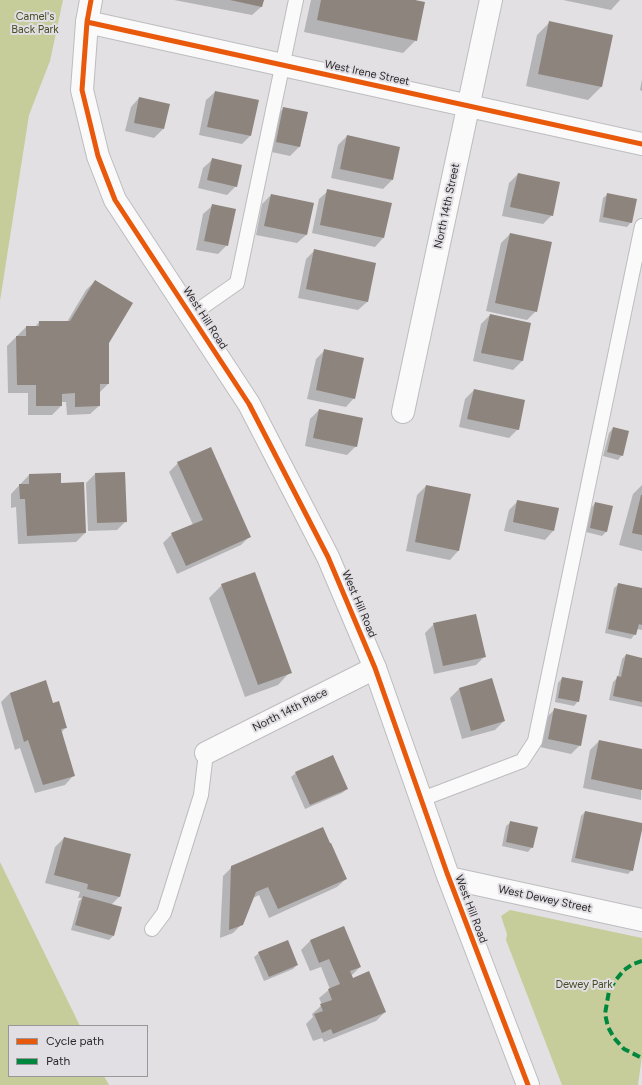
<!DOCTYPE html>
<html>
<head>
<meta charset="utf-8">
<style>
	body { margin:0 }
	#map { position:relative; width:642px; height:1085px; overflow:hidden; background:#e2e0e3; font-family:Figtree,sans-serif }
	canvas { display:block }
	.legend { position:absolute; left:8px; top:1025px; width:140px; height:52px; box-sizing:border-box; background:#e2dfe4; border:1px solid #99979a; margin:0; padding:5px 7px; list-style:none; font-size:12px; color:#2b2a2c }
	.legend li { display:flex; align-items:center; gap:8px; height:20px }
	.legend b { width:20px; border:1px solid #99979a }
</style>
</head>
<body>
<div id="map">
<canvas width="642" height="1085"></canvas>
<ul class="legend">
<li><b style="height:5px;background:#e8590c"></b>Cycle path</li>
<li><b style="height:5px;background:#00873e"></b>Path</li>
</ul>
</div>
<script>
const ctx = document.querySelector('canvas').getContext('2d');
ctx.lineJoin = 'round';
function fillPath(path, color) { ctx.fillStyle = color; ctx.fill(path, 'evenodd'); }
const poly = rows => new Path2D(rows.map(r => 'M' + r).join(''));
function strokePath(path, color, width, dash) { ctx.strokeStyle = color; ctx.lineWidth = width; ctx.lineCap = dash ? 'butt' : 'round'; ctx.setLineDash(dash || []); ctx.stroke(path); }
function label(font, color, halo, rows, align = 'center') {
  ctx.font = font + ' Figtree,sans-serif'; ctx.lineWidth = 4; ctx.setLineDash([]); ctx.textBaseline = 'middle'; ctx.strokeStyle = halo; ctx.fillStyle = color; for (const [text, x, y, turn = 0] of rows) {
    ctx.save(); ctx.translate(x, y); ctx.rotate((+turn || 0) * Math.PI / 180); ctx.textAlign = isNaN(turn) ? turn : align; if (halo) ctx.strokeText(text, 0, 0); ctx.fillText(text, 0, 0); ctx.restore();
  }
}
const green = poly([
	[0,0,63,0,50,61,29,115,0,301],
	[0,862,80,1026,9,1026,9,1076,104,1076,109,1085,0,1085],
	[510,910,642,938,642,1056,638,1085,562,1085,506,940,507,934,501,916]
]);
const shadow = poly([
	[174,0,263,0,261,7,252,15],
	[311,0,410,0,416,40,403,53,304,32],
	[563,0,620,0,611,10],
	[550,22,612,36,601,87,588,100,526,86,537,35],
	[642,79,642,91,640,90],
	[215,92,250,136,242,144,199,135,206,100],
	[139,98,163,129,154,138,125,131,131,107],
	[284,108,299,147,290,156,267,151,275,117],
	[347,136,392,180,383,189,331,178,338,145],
	[212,160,236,186,227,195,198,188,203,168],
	[518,174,552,215,543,224,502,216,509,183],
	[328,191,383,238,375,247,312,233,319,199],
	[608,194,631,222,627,227,599,222,603,198],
	[271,195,306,235,297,243,256,235,262,204],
	[212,206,227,245,218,254,196,250,203,214],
	[510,234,536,311,527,320,486,311,501,243],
	[315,250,367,302,358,310,298,298,306,259],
	[95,281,108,343,108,384,100,392,99,406,90,414,67,415,66,402,61,402,61,406,52,415,28,415,28,393,8,393,7,346,26,327,35,327,39,322,67,322,86,290],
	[490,315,530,323,522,361,513,370,473,361,481,324],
	[325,350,354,398,346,407,307,399,316,359],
	[474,390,518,429,509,438,459,427,465,399],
	[319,410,356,446,347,455,305,446,310,419],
	[613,428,622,455,618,460,603,456,609,433],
	[178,463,250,536,241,545,177,574,163,543,172,534,193,525,169,472],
	[60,474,60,484,85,533,76,542,18,544,16,507,11,508,11,494,29,475],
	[95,474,126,521,117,530,88,531,86,483],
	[642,485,642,551,619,545,633,494],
	[426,486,469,495,458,551,450,560,406,551,417,495],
	[518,501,553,531,545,540,504,531,509,510],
	[595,503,606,532,602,536,586,532,591,508],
	[619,584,642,589,642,630,637,629,635,634,631,639,605,633,614,588],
	[222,585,290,672,278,685,245,697,209,598],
	[434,624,485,656,476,665,434,674,425,633],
	[626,655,642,659,642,707,609,700,613,682,618,677,622,659],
	[562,678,578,701,574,706,555,702,558,683],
	[491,680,504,721,495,730,462,739,450,698,459,689],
	[45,681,52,704,66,727,61,733,73,776,65,785,35,793,20,748,15,750,1,702,10,693],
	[555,709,580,745,571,754,540,747,546,718],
	[599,741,642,750,641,800,583,788,590,750],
	[296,773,347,789,342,793,305,809,291,777],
	[585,812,642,824,632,870,628,874,571,862,581,816],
	[511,822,532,847,528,852,502,846,506,826],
	[64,838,129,855,119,897,111,905,121,908,113,936,109,940,71,930,79,901,82,898,78,898,80,892,45,883,55,847],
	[232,867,346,879,337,887,269,918,259,895,253,898,242,924,233,933,220,938,223,876],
	[344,927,360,967,351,976,353,980,385,1012,376,1021,324,1042,322,1038,313,1041,306,1024,313,1017,312,1014,322,1005,319,998,330,989,321,967,310,971,301,950,310,941],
	[259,953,297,965,293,969,264,981,254,957]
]);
const building = poly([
	[230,0,264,0,262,7],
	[321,0,415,0,425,2,417,41,317,20],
	[549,21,613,35,602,87,538,74],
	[215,91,259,100,251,136,207,127],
	[139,97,170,104,164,129,134,123],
	[283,107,308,112,300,147,276,142],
	[347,135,400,147,393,180,340,169],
	[212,158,242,165,237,187,207,180],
	[518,173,560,182,553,216,510,207],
	[327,189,392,203,384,238,320,225],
	[607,193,637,199,632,223,603,217],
	[271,194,314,203,307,235,264,226],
	[212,204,236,209,228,246,204,241],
	[510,233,552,242,537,312,495,303],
	[314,249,376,263,368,302,306,289],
	[95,280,133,303,109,343,109,384,100,384,100,406,75,407,75,393,62,394,62,406,36,406,36,385,17,385,16,336,26,336,26,326,39,326,39,321,70,321],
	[490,314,531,323,523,361,481,353],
	[324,349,364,358,355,399,316,390],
	[474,389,525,400,519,430,467,419],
	[319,409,363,418,357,447,313,438],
	[613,427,629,431,623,456,607,452],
	[211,447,251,537,186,566,171,533,203,520,177,462],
	[125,472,127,522,97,523,95,473],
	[61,473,61,483,84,482,86,533,27,536,25,499,20,499,19,484,29,484,29,474],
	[426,485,471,494,459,551,415,542],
	[641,495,642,495,642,535,632,533],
	[517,500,559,508,554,531,513,522],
	[595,502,613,506,607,532,590,528],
	[255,572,292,673,258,685,221,584],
	[618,583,642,588,642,625,639,624,636,635,608,629],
	[476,614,486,657,443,666,433,623],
	[626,654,642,658,642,702,613,696,617,676,621,677],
	[562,677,583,681,579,702,558,698],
	[492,678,505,721,471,731,459,688],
	[46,680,53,703,59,701,67,728,61,729,75,776,43,785,28,740,24,742,10,693],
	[554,708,587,715,581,746,548,739],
	[599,740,642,749,642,790,591,779],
	[333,755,348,789,310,805,295,772],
	[585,811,642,823,642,830,633,871,575,858],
	[510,821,538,827,533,848,506,842],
	[323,827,330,843,331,843,347,879,278,909,268,887,256,892,243,925,229,930,231,866],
	[64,837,131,854,120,897,87,889,88,884,54,875],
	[83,896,122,907,114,936,75,925],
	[344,926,361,967,350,971,353,978,369,971,386,1012,333,1034,331,1029,322,1033,314,1014,323,1011,320,1004,332,1000,328,989,340,984,329,959,319,963,310,940],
	[288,940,298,965,269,977,258,952]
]);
const lane = poly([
	[191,315,237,283,296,0],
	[422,799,522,761,535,741,642,226],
	[152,929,164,913,201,795,206,753]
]);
const street = poly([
	[87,22,642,144],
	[403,412,491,0],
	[206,753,375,668],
	[449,878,642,920]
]);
const secondary = poly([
	[91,0,87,22,82,90,98,156,115,200,249,404,328,557,375,668,447,873,528,1085]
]);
const quiet = poly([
	[642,961,633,964,624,970,615,981,609,991,605,1014,608,1027,614,1038,624,1049,642,1058]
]);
const cycleway = poly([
	[91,0,87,22,82,90,98,156,115,200,249,404,328,557,375,668,447,873,528,1085],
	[87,22,642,144]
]);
const parkNames = [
	["Camel's",35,17],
	["Back Park",35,30],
	["Dewey Park",584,985]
];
const streetNames = [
	["West Irene Street",367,73,12],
	["North 14th Street",447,206,-78],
	["West Hill Road",205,318,57],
	["West Hill Road",359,604,67],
	["North 14th Place",290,710,-27],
	["West Dewey Street",545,899,12],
	["West Hill Road",471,909,69]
];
fillPath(green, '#c7cd9a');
fillPath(shadow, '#0003');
fillPath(building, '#8c847d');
strokePath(lane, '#bdbcbe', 16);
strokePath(street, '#bdbcbe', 24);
strokePath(secondary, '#bdbcbe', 24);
strokePath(lane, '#fbfafb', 14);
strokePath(street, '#fbfafb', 22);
strokePath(secondary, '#fbfafb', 22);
strokePath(quiet, '#00873e', 4, [8, 4]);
strokePath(cycleway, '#e8590c', 5);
label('11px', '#464c23', '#e2dfe4', parkNames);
label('11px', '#2b2a2c', '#e2dfe4', streetNames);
</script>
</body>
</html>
